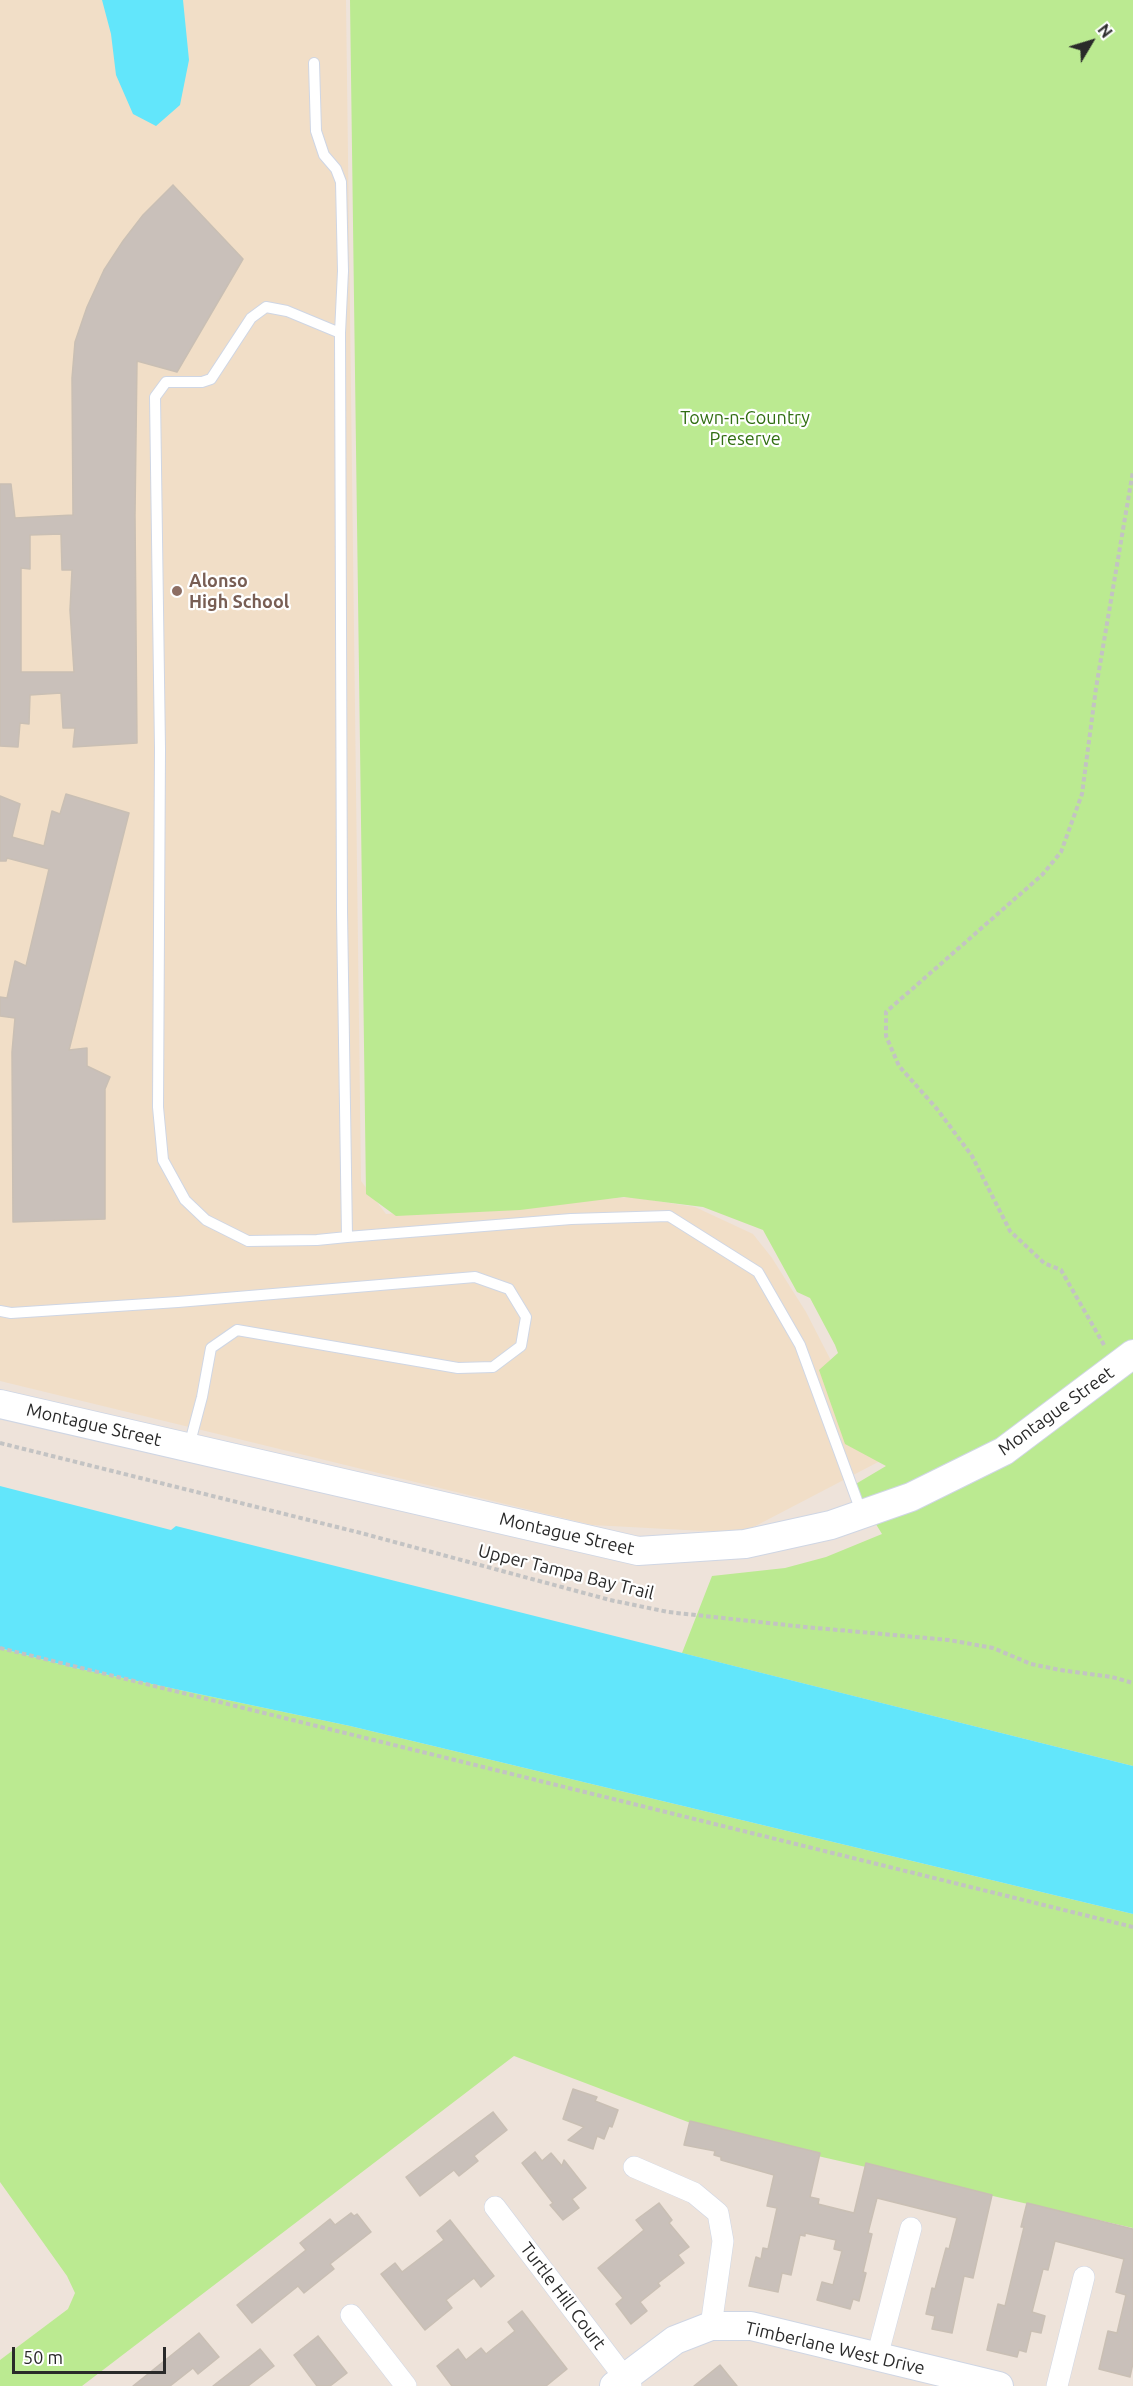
<!DOCTYPE html>
<html>
<head>
<meta charset="utf-8">
<style>
	body { margin:0 }
	#map { position:relative; width:1133px; height:2386px; overflow:hidden; background:#eee3da; font-family:Ubuntu,sans-serif }
	canvas { display:block }
	.north { position:absolute; left:1061px; top:12px; width:60px; height:60px; -webkit-text-stroke:4px #fff; paint-order:stroke; rotate:52deg; font-size:16px; font-weight:700; line-height:24px; text-align:center; color:#2a2a2a }
	.north::after { content:''; display:block; margin:auto; width:21px; height:27px; background:#2a2a2a; clip-path:polygon(50% 0,100% 100%,50% 72%,0 100%) }
	.scale { position:absolute; left:12px; top:2347px; width:154px; height:27px; box-sizing:border-box; border:3px solid #2a2a2a; border-top:0; padding-left:8px; font-size:18px; line-height:21px; white-space:nowrap; color:#2a2a2a; -webkit-text-stroke:4px #fff; paint-order:stroke }
</style>
</head>
<body>
<div id="map">
<canvas width="1133" height="2386"></canvas>
<div class="north">N</div>
<div class="scale">50 m</div>
</div>
<script>
const ctx = document.querySelector('canvas').getContext('2d');
ctx.lineJoin = 'round';
function fillPath(path, color) { ctx.fillStyle = color; ctx.fill(path, 'evenodd'); }
const poly = rows => new Path2D(rows.map(r => 'M' + r).join(''));
function strokePath(path, color, width, dash) { ctx.strokeStyle = color; ctx.lineWidth = width; ctx.lineCap = dash ? 'butt' : 'round'; ctx.setLineDash(dash || []); ctx.stroke(path); }
function label(font, color, halo, rows, align = 'center') {
  ctx.font = font + ' Ubuntu,sans-serif'; ctx.lineWidth = 4.5; ctx.setLineDash([]); ctx.textBaseline = 'middle'; ctx.strokeStyle = halo; ctx.fillStyle = color; for (const [text, x, y, turn = 0] of rows) {
    ctx.save(); ctx.translate(x, y); ctx.rotate((+turn || 0) * Math.PI / 180); ctx.textAlign = isNaN(turn) ? turn : align; if (halo) ctx.strokeText(text, 0, 0); ctx.fillText(text, 0, 0); ctx.restore();
  }
}
const education = poly([
	[0,0,346,0,361,1181,386,1214,631,1197,695,1207,753,1234,772,1258,806,1312,882,1460,742,1533,592,1525,0,1381]
]);
const green = poly([
	[350,0,1133,0,1133,1341,999,1442,907,1487,863,1502,854,1485,886,1466,845,1444,819,1370,838,1353,835,1345,810,1298,797,1292,763,1230,703,1207,624,1197,520,1210,396,1216,366,1194],
	[1133,1368,1133,1766,682,1653,712,1576,785,1568,826,1557,882,1534,874,1521],
	[0,1648,71,1667,350,1726,1133,1914,1133,2228,717,2133,514,2056,82,2386,0,2386,0,2360,68,2309,75,2293,67,2276,0,2182]
]);
const water = poly([
	[102,0,183,0,189,60,180,105,156,126,133,114,116,75,111,34],
	[0,1486,171,1530,176,1526,1133,1766,1133,1914,350,1726,71,1667,0,1648]
]);
const building = poly([
	[173,185,243,259,177,372,137,361,135,515,137,743,73,747,75,728,63,728,61,693,30,695,29,724,20,723,18,747,0,746,0,484,11,484,15,518,73,515,72,378,75,342,87,307,104,270,123,241,143,215,173,185],
	[61,534,62,570,72,570,70,610,74,672,21,672,21,568,30,569,30,535,61,534],
	[66,794,129,813,69,1050,87,1048,87,1066,110,1077,105,1089,105,1219,13,1222,12,1052,15,1018,0,1016,0,997,7,998,15,961,26,966,49,869,7,858,6,861,0,861,0,796,20,804,12,837,44,846,52,811,60,814,66,794],
	[573,2089,597,2097,595,2101,618,2110,612,2127,609,2126,604,2139,597,2136,593,2149,568,2140,584,2127,563,2119,573,2089],
	[493,2112,507,2130,474,2156,478,2161,459,2176,454,2170,420,2196,406,2177,493,2112],
	[690,2121,820,2153,810,2197,819,2199,818,2204,854,2213,866,2163,992,2195,973,2278,964,2276,952,2333,932,2329,935,2316,926,2314,932,2288,935,2289,946,2248,949,2249,957,2218,877,2198,868,2233,872,2234,863,2272,866,2273,859,2301,853,2299,850,2309,817,2300,822,2282,833,2285,842,2251,834,2249,836,2240,805,2233,805,2236,800,2235,791,2275,782,2273,778,2292,749,2286,756,2257,761,2259,763,2248,768,2249,777,2208,767,2206,774,2175,721,2160,721,2157,714,2155,715,2151,684,2145,690,2121],
	[535,2152,542,2161,551,2153,562,2166,564,2160,586,2188,572,2199,579,2208,563,2220,550,2205,553,2203,522,2163,535,2152],
	[659,2203,672,2220,669,2223,689,2247,678,2255,684,2263,658,2283,660,2286,640,2302,647,2311,631,2324,616,2304,623,2298,598,2268,644,2230,636,2220,659,2203],
	[1027,2203,1133,2229,1133,2363,1130,2377,1099,2369,1108,2331,1117,2333,1126,2295,1116,2292,1124,2259,1055,2241,1048,2270,1043,2269,1032,2312,1045,2316,1041,2333,1031,2331,1026,2352,1019,2350,1017,2357,987,2350,998,2304,1005,2306,1024,2227,1021,2227,1027,2203],
	[351,2213,354,2216,357,2214,371,2232,330,2264,334,2269,304,2293,298,2286,252,2323,237,2305,306,2250,300,2243,330,2219,335,2225,351,2213],
	[450,2220,494,2276,481,2287,474,2278,446,2300,452,2308,425,2330,381,2274,395,2263,402,2272,444,2240,437,2231,450,2220],
	[522,2311,567,2369,546,2386,452,2386,437,2366,458,2349,466,2360,481,2348,486,2354,515,2331,508,2322,522,2311],
	[199,2333,219,2357,198,2374,193,2368,170,2386,133,2386,199,2333],
	[318,2336,347,2373,330,2386,317,2386,294,2355,318,2336],
	[260,2349,274,2366,248,2386,213,2386,260,2349],
	[720,2365,737,2386,694,2386,720,2365]
]);
const path = poly([
	[1104,1345,1061,1270,1044,1263,1010,1231,972,1156,937,1109,899,1066,886,1036,886,1012,1042,875,1061,852,1082,794,1096,688,1133,471],
	[0,1443,361,1533,610,1600,668,1612,805,1627,949,1640,993,1648,1031,1664,1060,1670,1112,1677,1133,1683],
	[0,1648,1133,1927]
]);
const lane = poly([
	[314,63,316,131,324,155,336,169,341,182,343,271,340,333],
	[347,1237,342,911,340,333,287,311,266,307,251,318,211,379,202,382,166,382,155,397,160,749,158,1107,163,1160,185,1200,206,1220,248,1241,317,1240,347,1237,571,1219,669,1216,758,1272,800,1345,862,1514],
	[0,1311,11,1313,178,1302,475,1277,509,1289,526,1317,521,1346,493,1367,458,1368,237,1330,211,1348,202,1397,189,1446]
]);
const street = poly([
	[634,2167,694,2193,718,2213,723,2241,711,2326],
	[495,2207,631,2386],
	[351,2315,406,2386],
	[877,2357,911,2228],
	[1057,2386,1084,2277]
]);
const secondary = poly([
	[0,1404,638,1551,745,1544,831,1525,911,1497,1004,1451,1133,1354],
	[614,2386,675,2340,711,2326,751,2326,999,2386]
]);
const markers = [
	[177,591,6,"#8d6e63"]
];
const parkNames = [
	["Town-n-Country",745,418],
	["Preserve",745,439]
];
const educationNames = [
	["Alonso",189,581],
	["High School",189,602]
];
const streetNames = [
	["Montague Street",1056,1411,-36],
	["Montague Street",94,1425,13],
	["Montague Street",567,1534,13],
	["Upper Tampa Bay Trail",566,1572,14],
	["Turtle Hill Court",563,2296,53],
	["Timberlane West Drive",835,2348,13]
];
fillPath(education, '#f1dec7');
fillPath(green, '#bbea91');
fillPath(water, '#62e6fb');
fillPath(building, '#c9c0ba');
strokePath(building, '#c9bfb4', 1.5);
strokePath(lane, '#cfd6e4', 12);
strokePath(street, '#cfd6e4', 22);
strokePath(secondary, '#cfd6e4', 30);
strokePath(path, '#c3c3c3', 4, [4.5, 3]);
strokePath(lane, '#fff', 10);
strokePath(street, '#fff', 21);
strokePath(secondary, '#fff', 28);
for (const [x, y, r, color] of markers) { const dot = new Path2D(); dot.arc(x, y, r, 0, 2 * Math.PI); ctx.fillStyle = color; ctx.fill(dot); strokePath(dot, '#fff', 2); }
label('18px', '#316e12', '#fff', parkNames);
label('bold 18px', '#785e54', '#fff', educationNames, 'left');
label('18px', '#2a2a2a', '#fff', streetNames);
</script>
</body>
</html>
